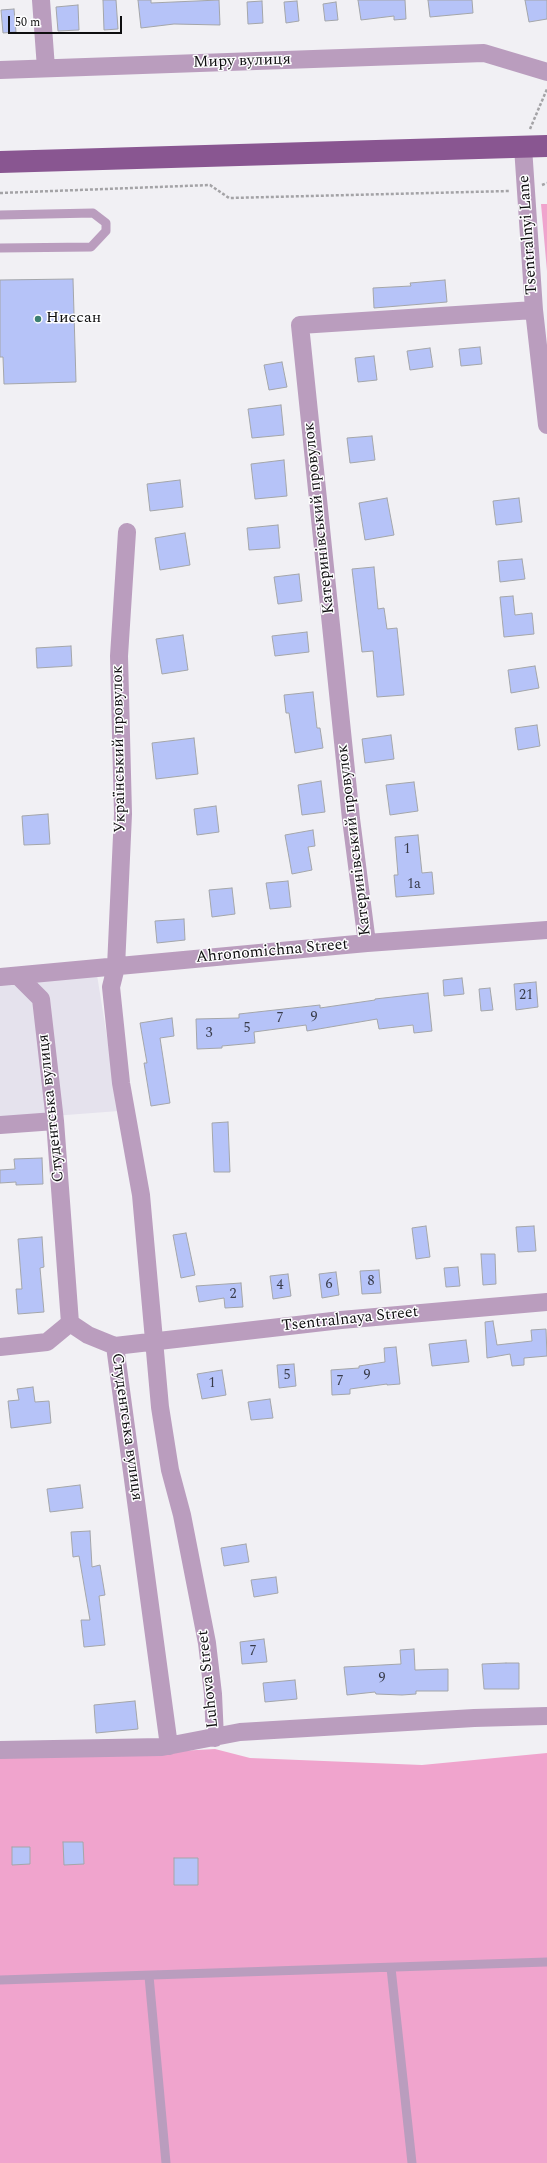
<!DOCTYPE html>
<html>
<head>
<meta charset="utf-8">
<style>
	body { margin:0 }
	#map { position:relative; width:547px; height:2163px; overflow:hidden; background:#f1f0f4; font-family:Spectral,serif }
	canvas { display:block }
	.scale { position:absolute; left:8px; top:16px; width:114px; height:18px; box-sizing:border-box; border:2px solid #0e0e0f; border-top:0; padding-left:5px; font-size:12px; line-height:14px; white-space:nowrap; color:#0e0e0f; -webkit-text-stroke:3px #fefeff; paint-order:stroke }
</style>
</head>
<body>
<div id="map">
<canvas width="547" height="2163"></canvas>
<div class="scale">50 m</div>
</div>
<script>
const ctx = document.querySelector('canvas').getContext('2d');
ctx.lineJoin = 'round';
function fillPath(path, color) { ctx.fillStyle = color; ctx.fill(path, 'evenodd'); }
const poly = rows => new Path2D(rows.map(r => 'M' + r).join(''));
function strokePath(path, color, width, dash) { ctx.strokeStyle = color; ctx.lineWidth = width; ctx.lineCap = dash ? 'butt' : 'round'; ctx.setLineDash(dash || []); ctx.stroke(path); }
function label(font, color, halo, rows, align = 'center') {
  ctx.font = font + ' Spectral,serif'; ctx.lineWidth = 3; ctx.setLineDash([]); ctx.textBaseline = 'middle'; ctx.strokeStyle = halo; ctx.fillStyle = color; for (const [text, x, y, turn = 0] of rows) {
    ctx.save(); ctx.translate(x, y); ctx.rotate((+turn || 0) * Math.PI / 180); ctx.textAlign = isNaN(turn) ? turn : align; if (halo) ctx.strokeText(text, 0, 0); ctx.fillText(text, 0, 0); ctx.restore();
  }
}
const built = poly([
	[97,975,119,1111,0,1120,0,984]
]);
const green = poly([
	[541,204,547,204,547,271],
	[215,1749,250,1758,422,1765,547,1753,547,2163,0,2163,0,1751,108,1755]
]);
const building = poly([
	[103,0,116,0,118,29,104,30,103,0],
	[138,0,151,0,151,3,219,0,220,25,174,24,141,28,138,0],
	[358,0,405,0,406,19,394,20,394,16,361,20,358,0],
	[428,0,472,0,473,13,430,17,428,0],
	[525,0,547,0,547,19,529,22,525,0],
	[262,1,263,23,248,24,247,2,262,1],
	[297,1,299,21,286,23,284,2,297,1],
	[336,2,338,20,325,21,323,4,336,2],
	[78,5,79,30,58,31,56,7,78,5],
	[14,9,16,32,3,33,1,10,14,9],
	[73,279,76,382,4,384,3,357,0,357,0,280,73,279],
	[445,280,447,302,374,308,373,288,411,286,410,283,445,280],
	[480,347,482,364,461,366,459,349,480,347],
	[430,348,433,367,410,370,407,351,430,348],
	[374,356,377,380,358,382,355,358,374,356],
	[282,362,287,387,269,390,264,365,282,362],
	[281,405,284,435,252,438,248,409,281,405],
	[372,436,375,460,350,463,347,438,372,436],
	[284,460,287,496,255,499,251,464,284,460],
	[180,480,183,507,150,511,147,484,180,480],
	[387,498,394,535,365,540,359,503,387,498],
	[519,498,522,522,496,525,493,501,519,498],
	[278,525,280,548,249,550,247,528,278,525],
	[185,533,190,565,160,570,155,538,185,533],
	[522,559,525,579,500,582,498,561,522,559],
	[374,567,378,609,384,608,387,629,397,628,404,695,377,697,373,651,362,652,352,569,374,567],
	[299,574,302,601,278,604,274,577,299,574],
	[513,596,515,615,532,613,534,634,504,637,500,597,513,596],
	[307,632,309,652,275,656,272,636,307,632],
	[183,635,188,670,162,674,156,639,183,635],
	[71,646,72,666,37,668,36,648,71,646],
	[535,666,539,688,511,693,508,670,535,666],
	[313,692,317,728,320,728,323,748,295,753,289,713,286,713,284,695,313,692],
	[537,725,540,746,518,750,515,728,537,725],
	[391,735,394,759,365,763,362,739,391,735],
	[194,738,198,774,156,779,152,743,194,738],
	[321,781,325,812,302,815,298,785,321,781],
	[414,782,418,811,390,815,386,785,414,782],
	[216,806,219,832,197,835,194,809,216,806],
	[48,814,50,844,24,845,22,816,48,814],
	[313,830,315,846,308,847,312,870,292,874,285,835,313,830],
	[418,835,422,873,432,872,434,894,396,897,394,875,398,875,395,837,418,835],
	[288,881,291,907,270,909,266,883,288,881],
	[232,888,235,914,212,917,209,890,232,888],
	[184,919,185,940,157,943,155,921,184,919],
	[462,978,464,994,444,996,443,980,462,978],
	[536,982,538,1007,516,1010,514,984,536,982],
	[490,988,493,1010,481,1011,479,989,490,988],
	[428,993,432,1031,414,1033,413,1025,379,1029,377,1019,307,1031,306,1025,254,1032,255,1043,222,1046,222,1048,197,1049,196,1019,239,1018,239,1014,320,1005,320,1008,375,1000,375,999,428,993],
	[172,1018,174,1036,160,1038,170,1103,151,1106,144,1063,147,1063,140,1023,172,1018],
	[228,1122,230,1172,214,1172,212,1123,228,1122],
	[42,1158,43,1184,16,1185,16,1182,0,1183,0,1170,15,1169,14,1159,42,1158],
	[426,1226,430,1257,416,1259,412,1228,426,1226],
	[534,1226,536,1251,518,1252,516,1227,534,1226],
	[186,1233,195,1275,181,1278,173,1235,186,1233],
	[42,1237,44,1267,40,1268,44,1312,18,1314,16,1289,22,1289,18,1239,42,1237],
	[481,1254,495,1254,496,1284,483,1285,481,1254],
	[458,1267,460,1286,446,1287,444,1268,458,1267],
	[379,1270,381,1293,362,1294,360,1271,379,1270],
	[336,1272,339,1295,322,1298,319,1274,336,1272],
	[288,1274,291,1296,273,1299,270,1276,288,1274],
	[241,1283,243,1307,225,1308,224,1298,199,1302,196,1286,241,1283],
	[493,1321,497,1345,532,1341,531,1330,546,1329,547,1356,524,1358,524,1365,512,1366,510,1354,487,1358,485,1322,493,1321],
	[466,1340,469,1362,432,1366,429,1344,466,1340],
	[396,1347,400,1384,387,1385,387,1384,350,1389,350,1394,332,1395,331,1370,359,1368,359,1366,385,1362,384,1348,396,1347],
	[294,1364,296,1386,279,1388,277,1365,294,1364],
	[222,1370,226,1395,202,1399,197,1374,222,1370],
	[33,1387,35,1402,49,1401,51,1423,11,1428,8,1401,19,1400,17,1389,33,1387],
	[270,1399,273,1418,251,1420,248,1402,270,1399],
	[80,1485,83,1508,50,1512,47,1489,80,1485],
	[90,1531,92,1567,100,1565,105,1595,99,1596,105,1645,84,1647,81,1620,90,1620,79,1556,73,1557,71,1532,90,1531],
	[246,1544,249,1562,224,1566,221,1548,246,1544],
	[276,1577,278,1593,254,1597,251,1580,276,1577],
	[264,1639,267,1662,242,1664,240,1642,264,1639],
	[414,1649,415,1670,448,1669,448,1691,416,1691,416,1694,402,1695,376,1694,375,1692,347,1695,344,1667,401,1664,400,1650,414,1649],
	[506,1663,519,1663,519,1689,484,1689,482,1664,506,1663],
	[295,1680,297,1699,265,1702,263,1683,295,1680],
	[135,1701,138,1729,96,1733,94,1705,135,1701],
	[63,1842,83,1842,84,1864,64,1865,63,1842],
	[12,1847,30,1847,30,1864,12,1865,12,1847],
	[174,1858,198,1858,198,1885,174,1885,174,1858]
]);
const path = poly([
	[530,129,547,89],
	[542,185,547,183],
	[0,193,210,185,229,198,509,191]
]);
const service = poly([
	[0,215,93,213,106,223,106,231,91,247,0,248],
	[391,1968,412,2163],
	[149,1976,166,2163],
	[0,1980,547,1962]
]);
const minor = poly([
	[41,0,46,68],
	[0,70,484,53,547,72],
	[523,147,534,310,547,425],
	[127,532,119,656,123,814,116,967,111,987,121,1083,141,1195,160,1407,170,1470,182,1515,207,1643,213,1694,215,1738],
	[367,943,351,819,300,325,534,310],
	[18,976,41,999,55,1121,70,1323,88,1335,115,1346,169,1746],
	[0,977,367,943,547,930],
	[0,1125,55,1121],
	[115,1346,341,1320,547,1302],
	[0,1347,47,1342,70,1323],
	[0,1750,162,1747,240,1732,474,1718,547,1716]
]);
const primary = poly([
	[0,162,547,146]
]);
const markers = [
	[38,319,4,"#3c7f71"]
];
const numberNames = [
	["1",407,850],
	["1а",414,885],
	["21",526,996],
	["9",314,1018],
	["7",280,1019],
	["5",247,1029],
	["3",209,1034],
	["8",371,1282],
	["6",329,1285],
	["4",280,1286],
	["2",233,1295],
	["5",287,1376],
	["9",367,1376],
	["7",340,1382],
	["1",212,1384],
	["7",253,1652],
	["9",382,1679]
];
const streetNames = [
	["Миру вулиця",242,62,-2],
	["Tsentralnyi Lane",529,235,-94],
	["Катеринівський провулок",320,518,-96],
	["Український провулок",120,749,-91],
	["Катеринівський провулок",355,840,-97],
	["Ahronomichna Street",272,952,-5],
	["Студентська вулиця",52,1108,-96],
	["Tsentralnaya Street",350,1320,-6],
	["Студентська вулиця",126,1427,82],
	["Luhova Street",209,1679,-96]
];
const poiNames = [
	["Ниссан",46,319]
];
fillPath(built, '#e5e2ed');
fillPath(green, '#f0a4cd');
fillPath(building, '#b6c3f8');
strokePath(building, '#a4a6a9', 1);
strokePath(path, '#a4a3a6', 2.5, [3, 2]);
strokePath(service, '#ba9dbe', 9);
strokePath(minor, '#ba9dbe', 18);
strokePath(primary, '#895691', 22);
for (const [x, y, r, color] of markers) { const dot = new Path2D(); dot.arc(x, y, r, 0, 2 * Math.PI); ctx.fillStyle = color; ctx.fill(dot); strokePath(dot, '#fefeff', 1.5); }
label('14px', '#383b49', null, numberNames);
label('16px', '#0e0e0f', '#fefeff', streetNames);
label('16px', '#0e0e0f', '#fefeff', poiNames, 'left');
</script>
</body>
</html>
